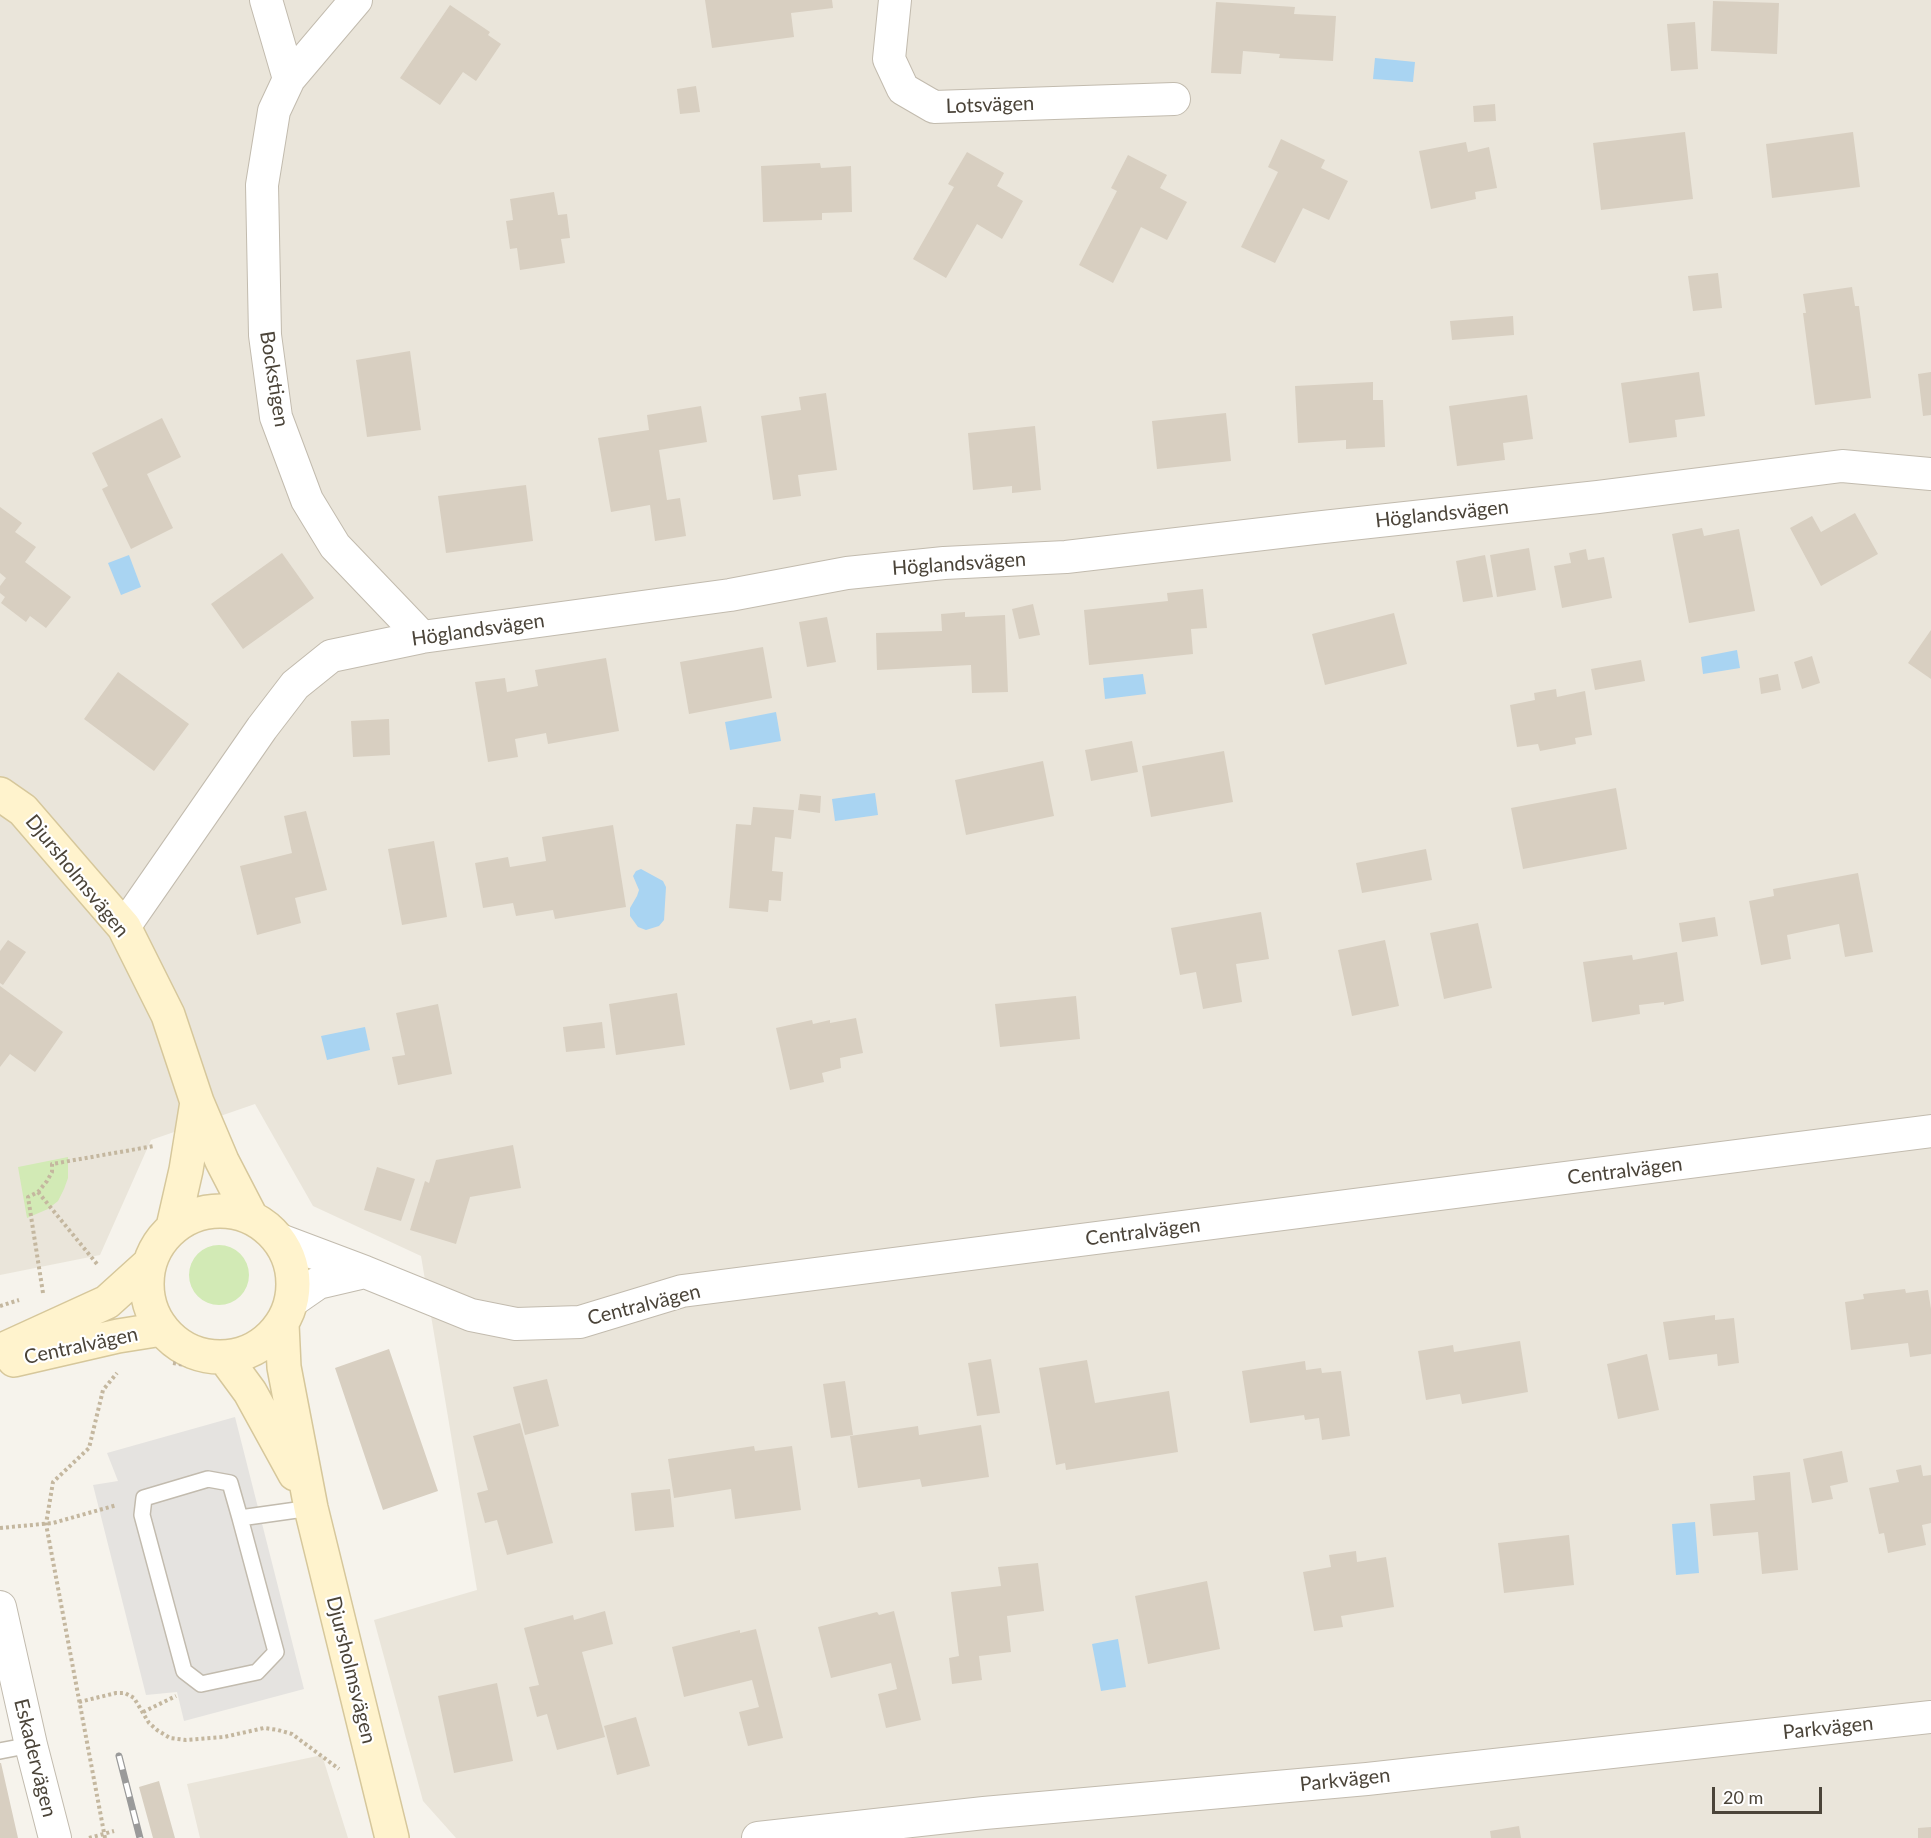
<!DOCTYPE html>
<html>
<head>
<meta charset="utf-8">
<style>
	body { margin:0 }
	#map { position:relative; width:1931px; height:1838px; overflow:hidden; background:#f6f3ec; font-family:Lato,sans-serif }
	canvas { display:block }
	.scale { position:absolute; left:1712px; top:1787px; width:110px; height:27px; box-sizing:border-box; border:3px solid #4b4439; border-top:0; padding-left:8px; font-size:18px; line-height:21px; white-space:nowrap; color:#4b4439; -webkit-text-stroke:4px #fff; paint-order:stroke }
</style>
</head>
<body>
<div id="map">
<canvas width="1931" height="1838"></canvas>
<div class="scale">20 m</div>
</div>
<script>
const ctx = document.querySelector('canvas').getContext('2d');
ctx.lineJoin = 'round';
function fillPath(path, color) { ctx.fillStyle = color; ctx.fill(path, 'evenodd'); }
const poly = rows => new Path2D(rows.map(r => 'M' + r).join(''));
function strokePath(path, color, width, dash) { ctx.strokeStyle = color; ctx.lineWidth = width; ctx.lineCap = dash ? 'butt' : 'round'; ctx.setLineDash(dash || []); ctx.stroke(path); }
function label(font, color, halo, rows, align = 'center') {
  ctx.font = font + ' Lato,sans-serif'; ctx.lineWidth = 4.5; ctx.setLineDash([]); ctx.textBaseline = 'middle'; ctx.strokeStyle = halo; ctx.fillStyle = color; for (const [text, x, y, turn = 0] of rows) {
    ctx.save(); ctx.translate(x, y); ctx.rotate((+turn || 0) * Math.PI / 180); ctx.textAlign = isNaN(turn) ? turn : align; if (halo) ctx.strokeText(text, 0, 0); ctx.fillText(text, 0, 0); ctx.restore();
  }
}
const residential = poly([
	[0,0,1931,0,1931,1838,456,1838,423,1801,374,1620,477,1590,421,1256,313,1206,255,1104,151,1140,100,1255,0,1275],
	[322,1755,348,1838,200,1838,187,1784]
]);
const green = poly([
	[68,1157,68,1178,64,1189,58,1201,48,1209,27,1218,18,1167],
	'189 1275a30 30 0 1 1 60 0a30 30 0 1 1-60 0Z'
]);
const parking = poly([
	[235,1417,304,1689,184,1721,177,1692,146,1695,93,1485,118,1481,107,1453]
]);
const water = poly([
	[1375,58,1415,62,1413,82,1373,79],
	[129,555,141,587,121,595,108,563],
	[1737,650,1740,668,1703,674,1701,657],
	[1143,674,1146,694,1105,699,1103,678],
	[776,712,781,741,730,750,725,722],
	[875,793,878,815,835,821,832,799],
	[641,869,663,881,666,887,664,920,659,926,646,930,638,927,630,916,630,908,637,896,639,890,633,876,636,871],
	[365,1027,370,1050,327,1060,321,1036],
	[1695,1522,1699,1573,1676,1575,1672,1524],
	[1118,1639,1126,1687,1101,1691,1092,1644]
]);
const building = poly([
	[705,0,832,0,833,8,791,13,794,37,712,48],
	[1713,1,1779,3,1777,54,1711,51],
	[1216,2,1295,7,1294,14,1336,16,1333,61,1279,58,1280,54,1243,51,1241,74,1211,73],
	[450,5,490,32,488,35,501,44,476,81,463,72,440,105,400,78],
	[1695,22,1698,69,1671,71,1667,24],
	[696,86,700,112,680,114,677,89],
	[1495,104,1496,121,1474,122,1473,106],
	[1685,132,1693,199,1601,210,1593,143],
	[1853,132,1860,187,1772,198,1766,144],
	[1281,139,1325,160,1321,168,1348,181,1329,220,1303,208,1275,263,1241,247,1278,172,1268,167],
	[1466,142,1468,152,1489,147,1497,188,1475,192,1476,199,1431,209,1419,151],
	[967,152,1004,173,997,186,1023,201,1002,239,977,224,946,278,913,259,954,187,948,184],
	[1128,155,1167,175,1160,188,1187,202,1167,240,1141,227,1113,283,1079,265,1117,191,1111,188],
	[820,163,821,168,851,166,852,212,822,213,822,220,763,222,761,166],
	[554,192,558,215,567,214,570,238,561,239,565,263,520,270,517,248,510,249,506,221,513,220,510,199],
	[1718,273,1722,308,1693,311,1688,276],
	[1852,287,1855,306,1859,306,1871,398,1815,405,1803,313,1806,313,1803,294],
	[1513,316,1514,335,1452,340,1450,321],
	[410,351,421,430,367,437,356,360],
	[1699,372,1705,416,1675,420,1677,437,1629,443,1621,383],
	[1931,372,1931,415,1923,416,1918,374],
	[1373,382,1373,400,1383,400,1385,447,1346,449,1346,440,1298,443,1295,386],
	[826,393,837,470,798,475,801,496,773,500,761,416,801,410,799,397],
	[1527,395,1533,439,1503,443,1505,460,1457,466,1449,406],
	[701,406,707,442,659,450,667,500,680,498,686,536,655,541,650,505,611,512,598,438,649,430,647,415],
	[1226,413,1231,461,1157,469,1152,421],
	[162,418,181,457,147,474,173,528,131,549,102,489,108,486,92,453],
	[1035,426,1041,490,1012,493,1012,486,973,490,968,433],
	[526,485,533,541,446,553,438,496],
	[0,507,22,523,15,532,36,547,25,562,71,597,46,628,30,616,26,622,1,603,5,597,0,593,0,586,6,578,0,573],
	[1855,513,1878,554,1821,586,1790,528,1812,516,1821,532],
	[1702,528,1704,536,1739,529,1755,611,1689,623,1672,534],
	[1529,548,1536,590,1497,597,1490,555],
	[1586,549,1588,560,1604,557,1612,598,1562,608,1554,566,1571,563,1569,553],
	[282,553,314,598,243,649,211,604],
	[1485,555,1493,597,1463,602,1456,561],
	[1203,589,1207,628,1191,629,1193,654,1089,665,1084,610,1168,601,1167,593],
	[1033,604,1040,635,1019,639,1012,609],
	[965,612,965,617,1005,615,1008,692,972,693,971,665,877,670,876,633,942,631,941,614],
	[1394,613,1407,664,1325,685,1312,634],
	[827,617,836,662,807,667,799,622],
	[1931,630,1931,679,1908,663],
	[763,647,772,698,689,714,680,662],
	[1812,656,1820,683,1802,689,1794,662],
	[606,658,619,731,548,744,546,733,515,739,518,757,488,762,475,682,505,678,507,692,538,686,535,670],
	[1641,660,1645,681,1595,690,1591,669],
	[118,672,189,724,154,771,84,719],
	[1778,674,1781,690,1761,694,1759,678],
	[1556,689,1557,697,1585,691,1592,735,1575,738,1576,744,1540,751,1538,744,1517,747,1510,705,1535,700,1534,693],
	[389,719,390,755,353,757,351,721],
	[1132,741,1138,772,1091,781,1085,750],
	[1224,751,1233,802,1151,817,1142,766],
	[1043,761,1054,816,966,835,955,780],
	[1616,788,1627,849,1523,869,1511,808],
	[800,794,821,796,820,813,798,810],
	[753,807,794,810,791,839,775,837,772,871,783,872,781,901,769,900,768,912,729,908,736,824,751,825],
	[306,811,327,890,295,898,301,923,257,935,240,866,292,853,284,816],
	[613,825,626,907,555,919,553,910,516,916,513,903,483,908,475,863,508,857,510,867,546,861,542,837],
	[434,841,447,917,402,925,388,849],
	[1426,849,1432,880,1362,893,1356,863],
	[1858,873,1873,952,1845,957,1839,924,1787,935,1791,959,1761,965,1749,901,1774,896,1773,889],
	[1261,912,1269,959,1236,964,1242,1002,1203,1009,1196,972,1180,975,1171,928],
	[1715,917,1718,936,1682,942,1679,923],
	[1478,923,1492,988,1444,999,1430,933],
	[8,940,26,952,3,985,0,983,0,951],
	[1385,940,1399,1006,1352,1016,1338,950],
	[1677,952,1684,1001,1664,1005,1664,1002,1639,1005,1640,1014,1592,1022,1583,962,1632,955,1633,960],
	[0,986,63,1032,35,1072,10,1054,0,1067],
	[677,993,685,1045,616,1055,609,1004],
	[1076,996,1080,1039,1000,1047,995,1004],
	[438,1004,452,1074,398,1085,392,1057,405,1055,396,1013],
	[856,1018,863,1053,840,1058,841,1068,822,1073,824,1082,790,1090,776,1028,812,1020,813,1024,830,1020,830,1023],
	[602,1022,605,1048,566,1052,563,1027],
	[513,1145,521,1188,470,1197,456,1244,410,1230,425,1181,429,1183,436,1160],
	[377,1167,415,1179,401,1221,364,1210],
	[1905,1289,1906,1293,1928,1290,1931,1309,1931,1354,1910,1357,1908,1343,1851,1350,1845,1302,1864,1299,1863,1294],
	[1715,1315,1715,1320,1734,1318,1739,1363,1718,1366,1717,1354,1669,1360,1663,1322],
	[1520,1341,1528,1392,1462,1404,1460,1394,1426,1400,1418,1351,1453,1345,1454,1352],
	[389,1349,438,1491,383,1510,335,1368],
	[1647,1354,1659,1410,1618,1419,1607,1364],
	[991,1359,1000,1413,977,1416,968,1363],
	[1087,1360,1095,1403,1169,1391,1178,1452,1066,1470,1065,1463,1056,1465,1039,1368],
	[1305,1361,1306,1370,1321,1368,1322,1373,1341,1371,1350,1436,1322,1440,1319,1418,1305,1420,1304,1415,1250,1423,1242,1371],
	[547,1379,559,1426,525,1435,513,1387],
	[845,1381,853,1435,831,1438,823,1384],
	[520,1423,553,1543,507,1555,497,1520,485,1523,477,1493,488,1490,473,1436],
	[981,1425,989,1477,922,1487,920,1479,858,1488,850,1436,918,1426,919,1435],
	[754,1446,755,1451,792,1446,801,1510,735,1519,731,1489,674,1498,668,1459],
	[1842,1451,1848,1482,1830,1486,1833,1499,1812,1503,1803,1459],
	[1921,1465,1923,1476,1931,1475,1931,1523,1922,1525,1926,1545,1888,1553,1884,1533,1879,1534,1869,1488,1899,1482,1896,1470],
	[1790,1472,1798,1570,1762,1574,1758,1532,1713,1536,1710,1504,1755,1500,1753,1476],
	[670,1489,674,1527,635,1531,631,1493],
	[1569,1535,1574,1585,1504,1593,1498,1543],
	[1356,1551,1357,1562,1386,1557,1394,1607,1341,1616,1343,1627,1314,1631,1303,1572,1331,1567,1329,1555],
	[1038,1563,1044,1611,1007,1616,1011,1652,979,1656,982,1680,952,1684,949,1658,959,1656,951,1592,1001,1586,998,1567],
	[1207,1581,1220,1649,1148,1664,1135,1596],
	[605,1611,613,1644,582,1652,605,1737,557,1750,547,1714,537,1717,529,1687,539,1685,524,1628,573,1615,574,1620],
	[894,1611,921,1720,886,1728,878,1694,897,1689,891,1663,831,1678,818,1627,877,1612,879,1615],
	[756,1629,783,1738,748,1746,739,1712,759,1707,752,1680,684,1697,672,1647,740,1630,740,1633],
	[497,1683,513,1761,454,1773,438,1696],
	[636,1717,650,1766,617,1775,604,1726],
	[0,1763,1,1763,18,1838,0,1838],
	[159,1781,175,1838,153,1838,139,1787],
	[1519,1826,1521,1838,1491,1838,1490,1831],
	[1931,1827,1931,1838,1918,1838,1918,1828]
]);
const path = poly([
	[38,1192,97,1264],
	[43,1293,28,1197,38,1192,47,1181,52,1172,52,1164,154,1146],
	[0,1306,19,1300],
	[173,1363,192,1366],
	[0,1528,53,1523,117,1505],
	[79,1702,116,1693,125,1693,134,1698,149,1723,157,1730,170,1738,186,1740,224,1737,264,1728,278,1730,292,1734,339,1769],
	[143,1712,176,1696],
	[89,1838,114,1831],
	[105,1838,46,1524,53,1482,89,1448,103,1390,117,1373]
]);
const lane = poly([
	[240,1518,276,1652,257,1672,201,1684,184,1671,142,1515,144,1498,208,1479,230,1483,240,1518,311,1508],
	[0,1751,31,1745]
]);
const street = poly([
	[266,0,289,79,356,0],
	[895,0,889,59,903,89,934,107,1174,99],
	[289,79,274,111,262,185,265,335,276,417,307,500,335,546,422,637],
	[124,927,262,728,295,685,331,656,422,637,730,595,847,573,944,563,1066,557,1314,528,1598,497,1842,466,1931,474],
	[280,1240,365,1272,471,1315,516,1324,580,1322,682,1291,1931,1131],
	[292,1301,318,1283,365,1272],
	[0,1607,31,1745,55,1838],
	[758,1838,984,1813,1367,1779,1931,1717]
]);
const secondary = poly([
	[0,794,23,810,124,927,168,1015,197,1102,222,1161,251,1217],
	'147 1284a73 73 0 1 1 146 0a73 73 0 1 1-146 0Z',
	[173,1227,186,1170,197,1102],
	[282,1324,284,1367,311,1508,392,1838],
	[0,1351,107,1302,149,1264],
	[225,1358,250,1392,295,1474],
	[14,1360,118,1336,162,1329]
]);
const rail = poly([
	[119,1756,140,1838]
]);
const streetNames = [
	["Lotsvägen",990,105,-2],
	["Bockstigen",274,379,81],
	["Höglandsvägen",1442,514,-6],
	["Höglandsvägen",959,564,-4],
	["Höglandsvägen",478,630,-8],
	["Djursholmsvägen",77,876,51],
	["Centralvägen",1625,1171,-7],
	["Centralvägen",1143,1232,-7],
	["Centralvägen",644,1305,-14],
	["Centralvägen",81,1346,-12],
	["Djursholmsvägen",351,1670,76],
	["Parkvägen",1828,1728,-6],
	["Eskadervägen",35,1758,76],
	["Parkvägen",1345,1780,-6]
];
fillPath(residential, '#eae5da');
fillPath(green, '#d2eab5');
fillPath(parking, '#e5e3e0');
fillPath(water, '#a9d4f2');
fillPath(building, '#d8cfc1');
strokePath(lane, '#c2bbae', 18);
strokePath(street, '#c2bbae', 34);
strokePath(secondary, '#d6c79b', 36);
strokePath(path, '#c4b79f', 4, [3, 3]);
strokePath(lane, '#fff', 15);
strokePath(street, '#fff', 32);
strokePath(secondary, '#fff3cd', 33);
strokePath(rail, '#9a9a9a', 7);
strokePath(rail, '#fff', 4.5, [14]);
label('20px', '#4b4439', '#fff', streetNames);
</script>
</body>
</html>
